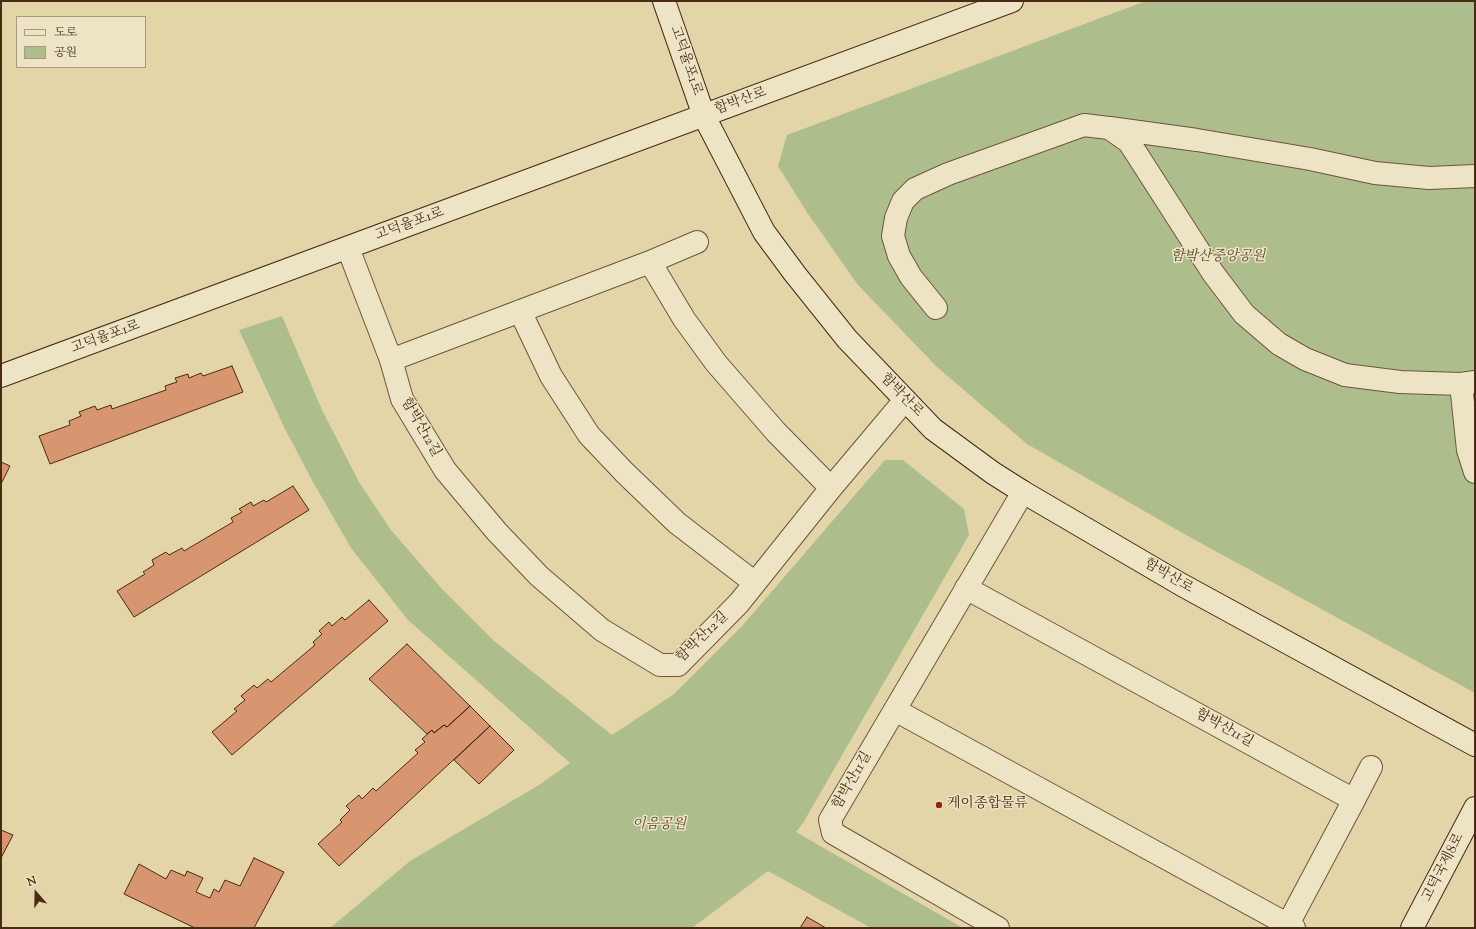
<!DOCTYPE html>
<html>
<head>
<meta charset="utf-8">
<style>
	body { margin:0 }
	#map { position:relative; width:1476px; height:929px; overflow:hidden; background:#e3d5a8; font-family:"Sorts Mill Goudy","Noto Serif KR",serif }
	canvas { display:block }
	.frame { position:absolute; inset:0; border:2px solid #482a15; pointer-events:none }
	.legend { position:absolute; left:16px; top:16px; width:130px; height:52px; box-sizing:border-box; background:#ede4c6; border:1px solid #ab9a7f; margin:0; padding:5px 7px; list-style:none; font-size:12px; color:#482a15 }
	.legend li { display:flex; align-items:center; gap:8px; height:20px }
	.legend b { width:20px; border:1px solid #ab9a7f }
	.north { position:absolute; left:16px; top:873px; width:40px; height:40px; -webkit-text-stroke:3px #ede4c6; paint-order:stroke; rotate:340deg; font-size:11px; font-weight:700; line-height:16px; text-align:center; color:#482a15 }
	.north::after { content:''; display:block; margin:auto; width:14px; height:18px; background:#482a15; clip-path:polygon(50% 0,100% 100%,50% 72%,0 100%) }
</style>
</head>
<body>
<div id="map">
<canvas width="1476" height="929"></canvas>
<div class="frame"></div>
<ul class="legend">
<li><b style="height:5px;background:#ede4c6"></b>도로</li>
<li><b style="height:11px;background:#adbe8c"></b>공원</li>
</ul>
<div class="north">N</div>
</div>
<script>
const ctx = document.querySelector('canvas').getContext('2d');
ctx.lineJoin = 'round';
function fillPath(path, color) { ctx.fillStyle = color; ctx.fill(path, 'evenodd'); }
const poly = rows => new Path2D(rows.map(r => 'M' + r).join(''));
function strokePath(path, color, width, dash) { ctx.strokeStyle = color; ctx.lineWidth = width; ctx.lineCap = dash ? 'butt' : 'round'; ctx.setLineDash(dash || []); ctx.stroke(path); }
function label(font, color, halo, rows, align = 'center') {
  ctx.font = font + ' "Sorts Mill Goudy","Noto Serif KR",serif'; ctx.lineWidth = 3; ctx.setLineDash([]); ctx.textBaseline = 'middle'; ctx.strokeStyle = halo; ctx.fillStyle = color; for (const [text, x, y, turn = 0] of rows) {
    ctx.save(); ctx.translate(x, y); ctx.rotate((+turn || 0) * Math.PI / 180); ctx.textAlign = isNaN(turn) ? turn : align; if (halo) ctx.strokeText(text, 0, 0); ctx.fillText(text, 0, 0); ctx.restore();
  }
}
const green = poly([
	[1146,1,1475,1,1475,693,1186,535,1027,444,937,367,858,285,808,214,778,166,787,135],
	[282,316,322,410,359,482,391,530,442,589,494,641,612,735,674,694,742,626,885,460,903,460,964,509,969,535,803,823,796,832,963,928,871,928,768,871,692,928,330,928,410,861,539,785,570,763,408,620,351,548,313,482,284,427,239,330]
]);
const building = poly([
	[232,366,243,392,50,464,39,436,70,425,69,421,81,416,79,412,95,406,97,410,111,405,112,409,166,390,165,386,177,382,175,378,188,374,189,378,201,373,203,376,232,366],
	[1,462,10,466,1,484,1,462],
	[293,486,309,510,134,617,117,591,145,574,143,572,154,565,152,560,166,552,169,555,182,548,184,551,233,522,231,518,242,512,239,509,251,502,253,506,264,500,266,502,293,486],
	[369,600,388,621,232,755,212,732,237,711,234,709,245,700,241,696,254,685,257,688,268,679,271,682,315,645,313,642,322,634,319,631,329,622,332,626,342,617,345,620,369,600],
	[407,644,470,706,447,727,444,725,434,733,432,730,427,734,369,679,407,644],
	[470,706,490,726,339,866,318,844,342,822,340,820,350,810,346,806,359,795,362,799,373,788,376,791,418,753,415,750,425,742,422,739,432,730,434,733,444,725,447,727,470,706],
	[490,726,514,750,479,784,454,760,490,726],
	[1,830,13,835,1,858,1,830],
	[254,858,284,872,254,928,195,928,124,894,139,864,166,879,171,870,185,876,187,871,203,878,196,892,210,898,214,889,219,892,225,880,240,886,254,858],
	[807,917,826,928,800,928,807,917]
]);
const street = poly([
	[1110,128,1197,140,1310,159,1375,173,1429,178,1475,176],
	[348,248,391,360],
	[650,262,697,242],
	[936,308,911,277,899,256,893,236,896,218,903,201,915,189,948,174,1084,125,1109,128,1129,142,1213,273,1244,314,1279,344,1305,359,1345,375,1400,382,1461,384,1475,382],
	[520,311,551,376,589,435,624,472,677,523,755,583],
	[1461,384,1468,450,1475,472],
	[831,488,776,432,716,363,684,319,650,262,391,360,402,399,445,470,497,532,539,576,602,630,660,665,678,665,739,603,831,488,905,400],
	[966,588,1354,800,1286,928],
	[895,710,1294,928],
	[1354,800,1371,767],
	[998,928,833,833,830,820,1023,492]
]);
const secondary = poly([
	[664,1,704,116,764,232,795,274,847,339,933,429,993,473,1023,492,1182,585,1475,745],
	[1,376,1012,1],
	[1412,928,1475,808]
]);
const markers = [
	[939,805,4,"#8f2418"]
];
const streetNames = [
	["고덕율포1로",685,61,71],
	["함박산로",741,102,-20],
	["고덕율포1로",410,225,-20],
	["고덕율포1로",106,338,-20],
	["함박산로",901,396,46],
	["함박산12길",420,428,60],
	["함박산로",1168,577,30],
	["함박산12길",703,638,-44],
	["함박산11길",1224,729,29],
	["함박산11길",853,781,-60],
	["고덕국제8로",1444,868,-63]
];
const parkNames = [
	["함박산중앙공원",1218,258],
	["이음공원",659,826]
];
const poiNames = [
	["케이종합물류",947,805]
];
fillPath(green, '#adbe8c');
fillPath(building, '#d89670');
strokePath(building, '#482a15', 1);
strokePath(street, '#6f553a', 24);
strokePath(secondary, '#482a15', 24);
strokePath(street, '#ede4c6', 22);
strokePath(secondary, '#ede4c6', 22);
for (const [x, y, r, color] of markers) { const dot = new Path2D(); dot.arc(x, y, r, 0, 2 * Math.PI); ctx.fillStyle = color; ctx.fill(dot); strokePath(dot, '#ede4c6', 1.5); }
label('14px', '#482a15', '#ede4c6', streetNames);
label('italic 14px', '#5c482d', '#ede4c6', parkNames);
label('14px', '#482a15', '#ede4c6', poiNames, 'left');
</script>
</body>
</html>
